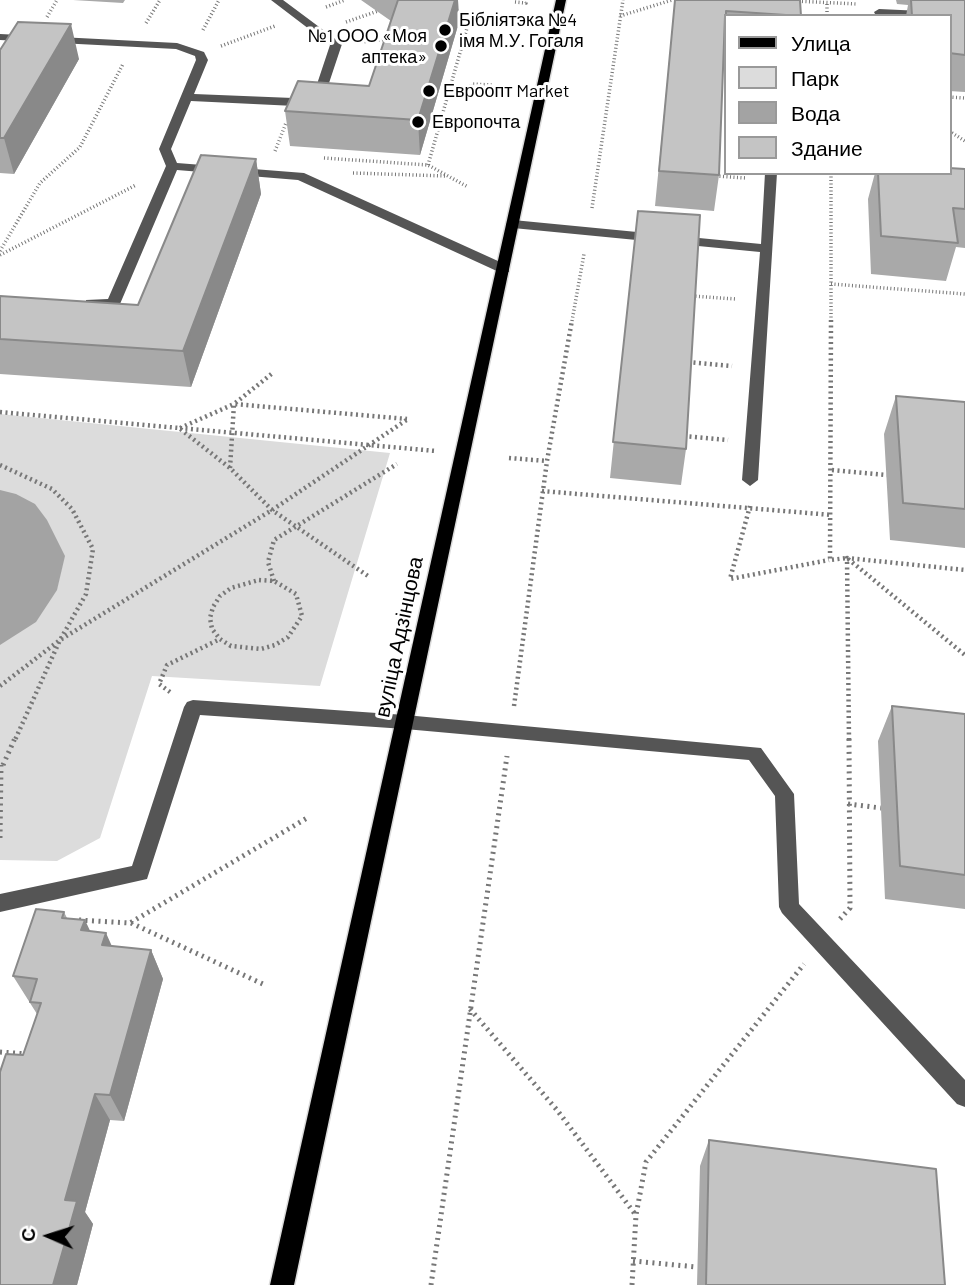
<!DOCTYPE html>
<html>
<head>
<meta charset="utf-8">
<style>
	body { margin:0 }
	#map { position:relative; width:965px; height:1285px; overflow:hidden; background:#fff; font-family:Barlow,sans-serif }
	canvas { display:block }
	.legend { position:absolute; left:724px; top:14px; width:228px; height:161px; box-sizing:border-box; background:#fff; border:2px solid #999; margin:0; padding:9px 12px; list-style:none; font-size:21px; color:#000 }
	.legend li { display:flex; align-items:center; gap:14px; height:35px }
	.legend b { width:35px; border:2px solid #999 }
	.north { position:absolute; left:14px; top:1201px; width:70px; height:70px; -webkit-text-stroke:5px #fff; paint-order:stroke; rotate:273deg; font-size:19px; font-weight:700; line-height:28px; text-align:center; color:#000 }
	.north::after { content:''; display:block; margin:auto; width:24px; height:32px; background:#000; clip-path:polygon(50% 0,100% 100%,50% 72%,0 100%) }
</style>
</head>
<body>
<div id="map">
<canvas width="965" height="1285"></canvas>
<ul class="legend">
<li><b style="height:9px;background:#000"></b>Улица</li>
<li><b style="height:19px;background:#dcdcdc"></b>Парк</li>
<li><b style="height:19px;background:#a3a3a3"></b>Вода</li>
<li><b style="height:19px;background:#c4c4c4"></b>Здание</li>
</ul>
<div class="north">С</div>
</div>
<script>
const ctx = document.querySelector('canvas').getContext('2d');
ctx.lineJoin = 'round';
function fillPath(path, color) { ctx.fillStyle = color; ctx.fill(path, 'evenodd'); }
const poly = rows => new Path2D(rows.map(r => 'M' + r).join(''));
function strokePath(path, color, width, dash) { ctx.strokeStyle = color; ctx.lineWidth = width; ctx.lineCap = dash ? 'butt' : 'round'; ctx.setLineDash(dash || []); ctx.stroke(path); }
function label(font, color, halo, rows, align = 'center') {
  ctx.font = font + ' Barlow,sans-serif'; ctx.lineWidth = 6; ctx.setLineDash([]); ctx.textBaseline = 'middle'; ctx.strokeStyle = halo; ctx.fillStyle = color; for (const [text, x, y, turn = 0] of rows) {
    ctx.save(); ctx.translate(x, y); ctx.rotate((+turn || 0) * Math.PI / 180); ctx.textAlign = isNaN(turn) ? turn : align; if (halo) ctx.strokeText(text, 0, 0); ctx.fillText(text, 0, 0); ctx.restore();
  }
}
const green = poly([
	[0,414,390,453,320,686,152,676,100,838,57,861,0,860]
]);
const water = poly([
	[0,490,16,494,35,504,47,520,65,556,57,590,36,622,0,645]
]);
const pathFar2 = poly([
	[795,1,857,4],
	[515,2,526,3,526,0],
	[827,4,827,16],
	[326,7,345,0],
	[620,16,672,0],
	[47,17,57,0],
	[346,22,378,11],
	[146,23,160,0],
	[203,30,219,0],
	[361,42,390,39],
	[221,46,275,26],
	[449,91,469,93,471,84,492,85],
	[949,97,965,98],
	[949,131,965,141],
	[275,151,286,123],
	[324,158,428,165,468,187],
	[428,165,469,21,456,10],
	[353,173,446,176],
	[716,176,746,178],
	[592,208,623,0],
	[0,251,40,183,80,147,123,64],
	[0,255,136,185],
	[831,284,965,294],
	[692,296,736,299],
	[572,321,584,254],
	[831,321,831,173]
]);
const pathFar1 = poly([
	[831,320,830,560,847,558,965,655],
	[688,362,732,366],
	[0,412,179,428,230,468,272,510,368,576],
	[180,428,436,451],
	[180,428,234,404,407,419],
	[684,436,728,440],
	[509,458,547,461],
	[0,465,52,489,72,509,93,549,86,594,60,640,15,740],
	[230,468,234,404,274,372],
	[832,470,887,475],
	[542,491,832,515],
	[750,506,730,579,829,560],
	[259,580,274,581,296,594,302,616,288,637,275,645,261,649,231,646,220,639,212,629,210,618,213,607,220,596,231,588,259,580],
	[274,581,268,562,274,540,397,464],
	[0,686,60,640,272,510,408,419],
	[170,692,159,684,167,665,220,639],
	[514,706,547,461,572,320],
	[849,740,847,558,965,570]
]);
const path = poly([
	[3,765,15,738],
	[848,804,881,808],
	[0,838,1,765],
	[840,919,850,908,849,738],
	[79,920,130,923,307,818],
	[131,923,265,985],
	[470,1009,557,1110,635,1214],
	[0,1052,28,1054],
	[633,1261,697,1267],
	[431,1285,507,756],
	[632,1285,636,1215,646,1162,804,964]
]);
const minor = poly([
	[271,0,283,0,342,44,327,89,295,106,191,101,171,149,177,163,304,173,509,266,509,272,499,272,298,180,177,170,120,304,113,308,86,306,86,300,108,299,166,166,159,149,196,60,195,56,176,49,0,40,0,34,177,43,204,52,208,60,194,94,293,98,316,87,330,45,271,0],
	[879,9,965,13,965,19,949,19,949,16,875,14,874,12,879,9],
	[765,173,777,173,758,480,750,486,742,480,760,252,513,228,506,224,513,220,761,244,765,173],
	[193,700,405,715,761,748,794,794,799,904,965,1080,965,1107,957,1104,782,913,779,907,775,796,749,760,405,729,200,715,147,879,0,912,0,894,132,866,184,707,187,702,193,700]
]);
const major = poly([
	[556,0,566,0,294,1285,270,1285,556,0]
]);
const wall = poly([
	[73,0,125,0,123,3],
	[361,0,458,0,459,22,420,155,290,146,285,111,369,86,391,21],
	[675,0,801,16,725,16,719,175,714,211,655,206],
	[896,0,965,0,965,92,949,91,949,16,906,16,908,5,897,4],
	[0,50,79,59,14,174,0,173],
	[256,159,261,194,191,387,0,374,0,296,138,305],
	[965,169,965,248,956,247,946,281,871,274,868,199,875,173,949,173],
	[638,211,686,449,681,485,610,478],
	[896,396,965,402,965,548,890,540,884,434],
	[892,706,965,714,965,909,885,899,878,741],
	[64,912,67,918,90,931,112,946,151,950,163,979,124,1121,110,1120,85,1212,93,1224,77,1285,0,1285,0,1072,23,1055,37,1014,13,976],
	[709,1140,945,1285,697,1285,700,1166]
]);
const shadedWall = poly([
	[455,0,458,0,459,22,420,155,418,120],
	[71,24,79,59,14,174,4,138],
	[256,159,261,194,191,387,183,351],
	[85,920,99,950,81,930],
	[106,933,119,962,102,945],
	[151,950,163,979,124,1121,110,1095],
	[95,1094,110,1120,85,1212,93,1224,77,1285,53,1285,65,1200]
]);
const building = poly([
	[398,0,455,0,418,120,285,111,298,81,369,86,398,0],
	[675,0,800,0,801,16,726,11,726,16,725,16,719,175,659,171,675,0],
	[911,0,965,0,965,55,949,53,949,16,912,16,911,0],
	[18,22,71,24,4,138,0,138,0,50,18,22],
	[201,155,256,159,183,351,0,339,0,296,138,305,201,155],
	[949,168,965,169,965,209,953,208,958,243,881,236,878,173,949,173,949,168],
	[638,211,700,215,686,449,613,442,638,211],
	[896,396,965,402,965,509,903,503,896,396],
	[892,706,965,714,965,875,900,866,892,706],
	[36,909,64,912,62,918,85,920,81,930,106,933,102,945,151,950,110,1095,95,1094,65,1200,77,1201,53,1285,0,1285,0,1072,6,1054,23,1055,41,1003,30,1002,37,979,13,976,36,909],
	[709,1140,936,1169,945,1285,706,1285,709,1140]
]);
const markers = [
	[445,30,7,"#000"],
	[441,46,7,"#000"],
	[429,91,7,"#000"],
	[418,122,7,"#000"]
];
const farPoinames = [
	["Бібліятэка №4",459,20],
	["імя М.У. Гогаля",459,41],
	["№1 ООО «Моя",427,36,"right"],
	["аптека»",427,57,"right"],
	["Евроопт Market",443,91],
	["Европочта",432,122]
];
const streetNames = [
	["вуліца Адзінцова",399,637,-78]
];
fillPath(green, '#dcdcdc');
fillPath(water, '#a3a3a3');
strokePath(major, '#dbdbdb', 3);
strokePath(pathFar2, '#777', 3.5, [1, 2.5]);
strokePath(pathFar1, '#777', 4.5, [2, 3.5]);
strokePath(path, '#777', 5, [2, 4.5]);
fillPath(minor, '#555');
fillPath(major, '#000');
fillPath(wall, '#a9a9a9');
fillPath(shadedWall, '#898989');
fillPath(building, '#c4c4c4');
strokePath(building, '#898989', 2);
for (const [x, y, r, color] of markers) { const dot = new Path2D(); dot.arc(x, y, r, 0, 2 * Math.PI); ctx.fillStyle = color; ctx.fill(dot); strokePath(dot, '#fff', 2.5); }
label('18px', '#000', '#fff', farPoinames, 'left');
label('21px', '#000', '#fff', streetNames);
</script>
</body>
</html>
